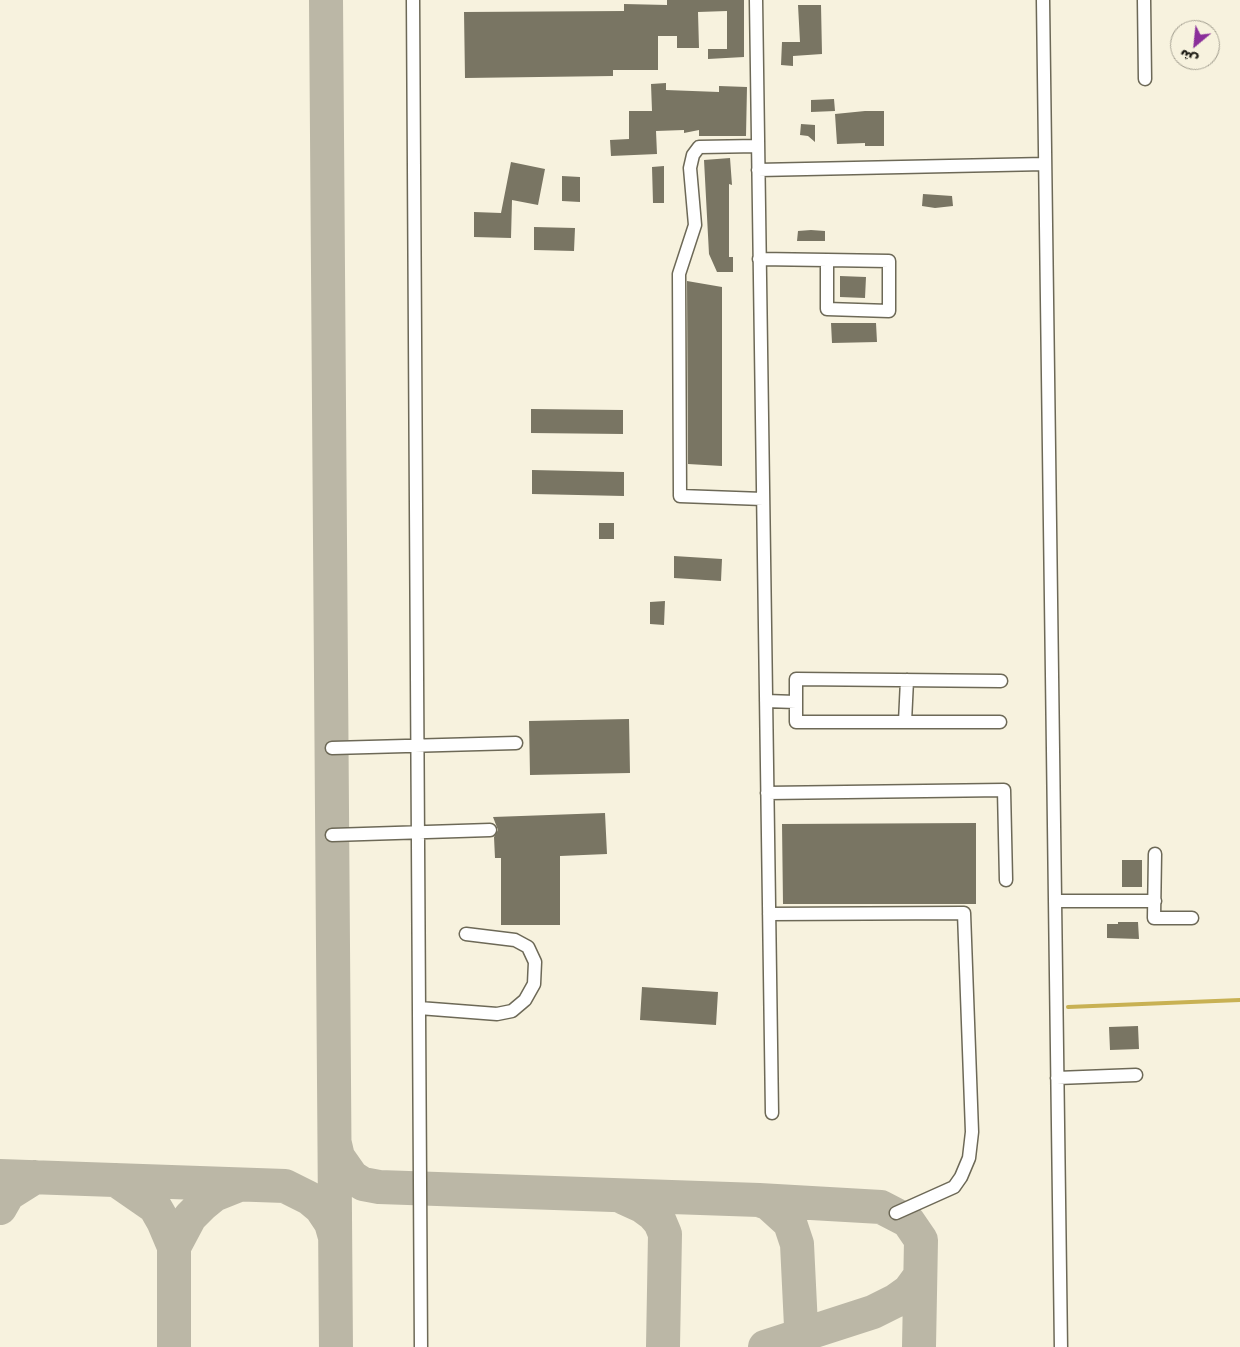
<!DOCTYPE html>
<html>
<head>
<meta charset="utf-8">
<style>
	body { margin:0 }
	#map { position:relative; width:1240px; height:1347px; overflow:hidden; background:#f7f2de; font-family:"DejaVu Sans",Vazirmatn,sans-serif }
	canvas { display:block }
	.north { position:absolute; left:1170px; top:20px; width:50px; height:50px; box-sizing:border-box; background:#f7f2de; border:1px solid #a19d8e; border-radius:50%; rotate:208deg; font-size:14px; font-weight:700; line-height:20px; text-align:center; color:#201e17 }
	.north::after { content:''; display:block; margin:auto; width:18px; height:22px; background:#8b2f9a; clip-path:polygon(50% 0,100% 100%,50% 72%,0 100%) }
</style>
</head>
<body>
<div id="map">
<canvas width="1240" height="1347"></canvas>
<div class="north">ش</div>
</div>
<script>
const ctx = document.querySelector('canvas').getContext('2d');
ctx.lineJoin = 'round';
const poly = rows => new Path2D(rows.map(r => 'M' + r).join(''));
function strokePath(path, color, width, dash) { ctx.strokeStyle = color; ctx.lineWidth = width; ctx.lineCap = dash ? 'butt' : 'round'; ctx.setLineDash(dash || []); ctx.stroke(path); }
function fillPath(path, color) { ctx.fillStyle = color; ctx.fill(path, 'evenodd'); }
const stream = poly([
	[1068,1007,1240,1000]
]);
const taxiway = poly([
	[326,0,336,1347],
	[335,1144,338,1157,352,1177,363,1184,379,1187,759,1200,768,1203,790,1223,797,1244,802,1347],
	[0,1176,285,1186,309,1198,321,1208,331,1223,335,1237],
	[116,1180,155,1207,163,1221,174,1247,174,1347],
	[620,1196,642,1206,653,1214,660,1222,665,1234,663,1347],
	[759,1200,881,1207,908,1221,921,1240,919,1347],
	[0,1208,8,1194,35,1177],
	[174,1247,190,1217,203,1204,214,1195,239,1185],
	[765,1347,873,1312,895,1301,909,1291,920,1276]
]);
const building = poly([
	[667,0,744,0,744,57,708,59,708,49,727,49,727,11,698,12,699,48,677,48,677,36,658,36,658,70,613,70,613,76,465,78,464,12,624,11,624,4,667,5],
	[798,5,821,5,822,54,793,56,793,66,781,65,782,42,800,42],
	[666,83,666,90,719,92,719,86,747,87,746,136,699,136,699,130,684,133,684,130,656,131,657,154,611,156,610,140,629,139,629,111,652,111,651,84],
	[834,99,835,111,811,112,811,100],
	[865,111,884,111,884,146,865,146,865,143,837,144,835,114],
	[801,124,815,125,815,142,808,136,800,135],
	[730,158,732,185,729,184,729,257,733,257,733,272,717,272,709,254,704,160],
	[511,162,545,169,538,205,512,200,511,238,474,237,474,212,501,213],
	[664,166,664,203,653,203,652,167],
	[562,176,580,177,580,202,562,201],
	[923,194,952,196,953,206,935,208,922,206],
	[534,227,575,228,574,251,534,250],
	[811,230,825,231,825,241,797,241,798,231],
	[840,276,866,277,865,298,840,297],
	[687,281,722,287,722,466,688,464],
	[831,323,876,323,877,342,832,343],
	[531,409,623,410,623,434,531,433],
	[532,470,624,472,624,496,532,494],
	[599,523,614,523,614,539,599,539],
	[674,556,722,559,721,581,674,578],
	[665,601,664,625,650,624,650,602],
	[629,719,630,773,530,775,529,721],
	[605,813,607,854,560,856,560,925,501,925,501,858,495,858,494,837,498,830,493,817],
	[976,823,976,904,783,904,782,824],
	[1122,860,1142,860,1142,887,1122,887],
	[1118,922,1138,922,1139,939,1107,938,1107,924,1118,924],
	[642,987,718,992,716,1025,640,1020],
	[1138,1026,1139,1049,1110,1050,1109,1027]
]);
const minor = poly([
	[413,0,421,1347],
	[756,0,772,1113],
	[1043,0,1061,1347],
	[1144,0,1145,79],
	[758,146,699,147,693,155,690,168,695,225,679,274,680,496,763,499],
	[758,170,1045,164],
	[759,259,827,260,889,261,889,311,827,309,827,260],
	[766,701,796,702],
	[905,722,907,680],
	[1000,722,796,722,796,679,1001,681],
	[332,748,516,743],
	[767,793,1004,790,1006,880],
	[332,835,490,830],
	[1155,854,1154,918,1192,918],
	[1056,901,1155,901],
	[769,914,964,913,972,1132,969,1158,961,1177,954,1187,896,1213],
	[419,1008,497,1014,512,1011,525,1000,534,984,535,962,528,947,515,940,466,934],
	[1057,1078,1136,1075]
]);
strokePath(stream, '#c8b153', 4);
strokePath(taxiway, '#bbb7a6', 34);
fillPath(building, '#797563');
strokePath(minor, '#6d6957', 15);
strokePath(minor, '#fff', 12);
</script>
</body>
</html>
